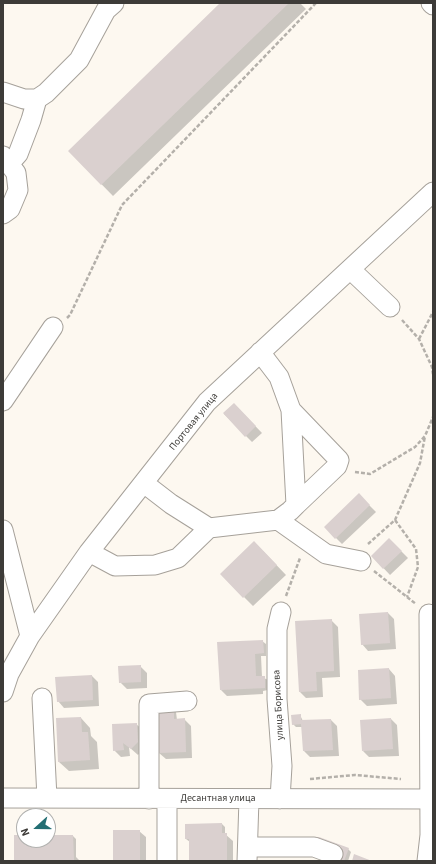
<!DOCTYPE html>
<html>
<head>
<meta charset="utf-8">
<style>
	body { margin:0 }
	#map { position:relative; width:436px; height:864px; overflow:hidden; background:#fdf8f0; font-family:"Source Sans 3",sans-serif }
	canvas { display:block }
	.frame { position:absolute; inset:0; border:4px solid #3d3b38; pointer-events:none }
	.north { position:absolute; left:16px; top:808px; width:40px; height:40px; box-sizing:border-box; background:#fff; border:1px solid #b1b1af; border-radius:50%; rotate:249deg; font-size:11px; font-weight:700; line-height:16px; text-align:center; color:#3d3b38 }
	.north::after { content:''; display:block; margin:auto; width:14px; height:18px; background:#236e73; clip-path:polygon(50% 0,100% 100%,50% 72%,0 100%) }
</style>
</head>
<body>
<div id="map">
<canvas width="436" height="864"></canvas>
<div class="frame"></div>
<div class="north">N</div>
</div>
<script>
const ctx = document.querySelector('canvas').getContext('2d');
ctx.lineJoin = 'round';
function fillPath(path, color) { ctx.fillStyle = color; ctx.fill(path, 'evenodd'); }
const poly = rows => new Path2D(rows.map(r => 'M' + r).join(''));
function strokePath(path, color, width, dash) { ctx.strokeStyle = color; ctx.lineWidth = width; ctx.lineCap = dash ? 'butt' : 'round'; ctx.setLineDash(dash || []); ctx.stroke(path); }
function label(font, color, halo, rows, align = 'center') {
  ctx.font = font + ' "Source Sans 3",sans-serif'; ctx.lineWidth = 3; ctx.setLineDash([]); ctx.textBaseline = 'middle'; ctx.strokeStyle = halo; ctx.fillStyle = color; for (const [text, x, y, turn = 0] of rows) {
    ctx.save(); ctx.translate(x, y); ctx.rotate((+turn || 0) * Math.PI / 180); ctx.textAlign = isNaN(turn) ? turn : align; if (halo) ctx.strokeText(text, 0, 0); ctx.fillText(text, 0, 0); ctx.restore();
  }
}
const shadow = poly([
	[221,3,300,3,306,9,113,196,69,151],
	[234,404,262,433,252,442,224,414],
	[359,495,376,512,342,544,325,527],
	[389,539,408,558,390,575,372,556],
	[263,551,286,575,253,606,244,597],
	[388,613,394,619,396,649,368,651,362,644],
	[331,620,338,627,340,677,322,678,323,697,306,698,300,692],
	[262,641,266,644,266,656,261,656,262,677,268,680,268,690,263,691,263,694,227,696,221,690],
	[140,666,147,673,147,688,127,689,120,682],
	[389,669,395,676,397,704,367,706,360,699],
	[92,676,98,682,99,706,64,708,58,701],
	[173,708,176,712,177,720,184,719,191,726,192,758,166,759,159,753],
	[300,715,303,721,331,720,337,726,339,756,310,757,304,751,302,727,296,727,293,724],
	[81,718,90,728,91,736,97,742,99,769,69,771,59,762],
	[391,719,397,725,399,756,369,757,363,751],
	[136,724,143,730,144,748,138,755,129,747,130,756,121,757,114,750],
	[222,824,225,827,225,834,233,841,233,861,190,861,190,842,186,839,186,825],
	[139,831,146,837,146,861,114,861],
	[24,836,24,840,48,840,48,836,73,836,76,839,76,857,80,861,11,861,15,861],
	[348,849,351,852,348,861,334,861]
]);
const building = poly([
	[220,3,289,3,101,185,68,151],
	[234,403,256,426,245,437,223,413],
	[359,493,370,505,335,539,324,527],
	[389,538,402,551,383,569,371,556],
	[254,541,277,565,243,598,220,574],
	[388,612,390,643,361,645,359,614],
	[332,619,334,671,316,672,317,691,299,692,295,621],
	[263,640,264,653,255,654,256,676,265,676,265,688,220,690,217,642],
	[141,665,141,682,119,683,118,666],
	[389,668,391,698,359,700,358,670],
	[92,675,93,700,57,702,55,677],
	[174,707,174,719,185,718,186,752,158,753,156,708],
	[301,714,301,720,331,719,333,750,303,751,301,724,292,725,291,715],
	[81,717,82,732,88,732,90,760,58,762,56,718],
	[391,718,393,749,362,751,360,720],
	[137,723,138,742,131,749,123,743,124,750,113,751,112,724],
	[222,823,222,833,227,833,227,861,189,861,189,839,185,839,185,824],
	[113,830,140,830,140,861,113,861],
	[14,835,24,835,24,840,48,840,48,835,73,835,74,861,14,861],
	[319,837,349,848,344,861,333,861,264,838],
	[354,854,372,861,352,861]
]);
const path = poly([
	[67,318,70,315,122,205,316,3],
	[402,320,419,339,432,367,433,374],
	[419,339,433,312],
	[355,472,370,474,415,447,425,436,433,417],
	[395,520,416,549,418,567,407,597],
	[368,544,395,520,420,463,425,436],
	[374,571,416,604],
	[286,596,300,558],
	[310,779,355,775,401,779]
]);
const minor = poly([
	[431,3,433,5],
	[3,92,24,99,37,99,46,93,79,60,106,10,114,3],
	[3,156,16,173,18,190,10,209,3,214],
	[9,164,18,154,31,120,37,99],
	[350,269,390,307],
	[3,401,53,327],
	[291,410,339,460,337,466,296,505],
	[145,484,171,504,209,528],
	[278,520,326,554,361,561],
	[3,530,30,636],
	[89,552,115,566,155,565,178,558,209,528,278,520,290,511,296,505,291,410,279,377,260,352],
	[3,692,9,674,30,636,89,552,207,402,433,192],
	[42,698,47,798],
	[3,798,433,799],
	[149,799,149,704,187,701],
	[167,799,167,861],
	[280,799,282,766,277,699,277,629,281,612],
	[248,847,314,847,333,854],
	[247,861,249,799],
	[427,861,430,835,429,614]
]);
const streetNames = [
	["Портовая улица",194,422,-51],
	["улица Борисова",279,705,-93],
	["Десантная улица",218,799]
];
fillPath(shadow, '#0003');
fillPath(building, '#dad0cf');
strokePath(minor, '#a6a19a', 21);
strokePath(path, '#b4b0aa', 2.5, [4, 2]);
strokePath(minor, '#fff', 19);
label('10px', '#3d3b38', '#fff', streetNames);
</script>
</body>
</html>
